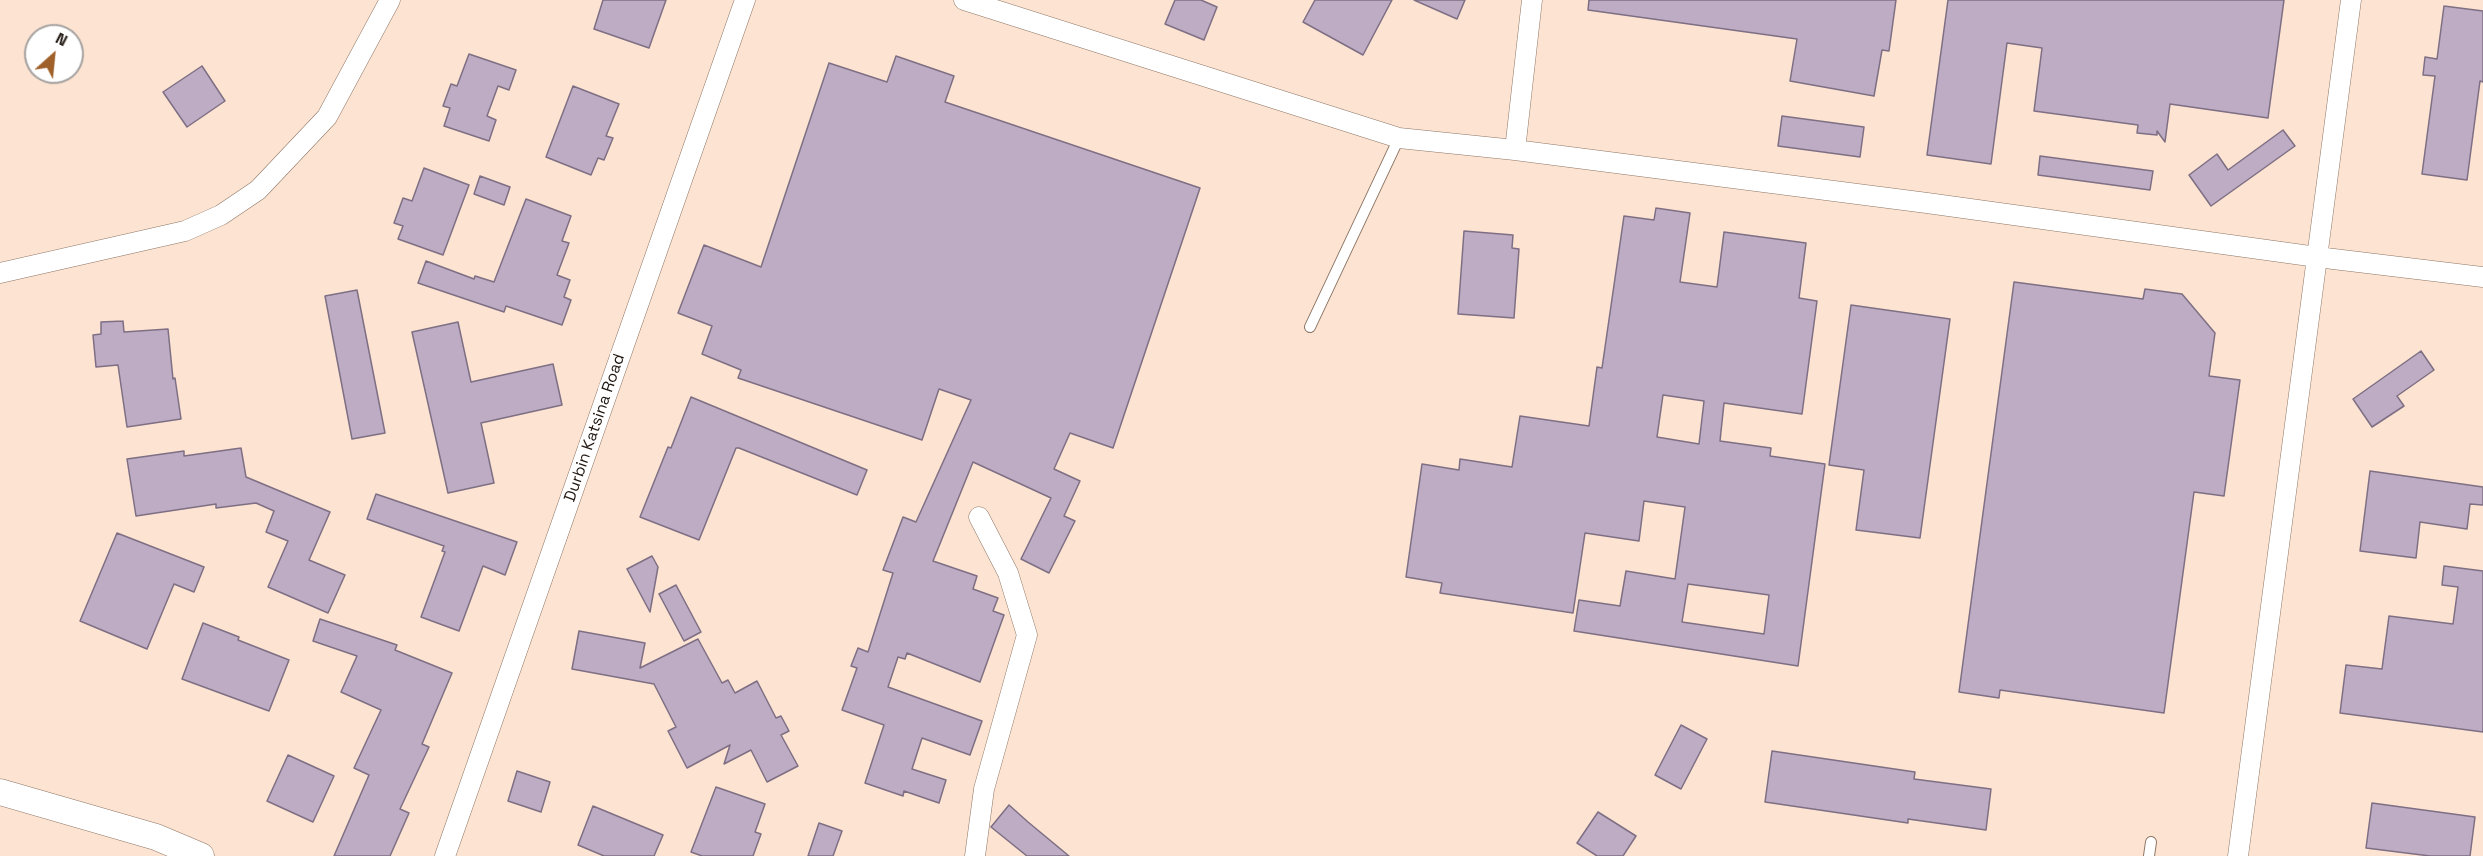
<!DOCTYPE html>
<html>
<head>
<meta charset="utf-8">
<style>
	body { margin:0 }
	#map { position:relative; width:2483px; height:856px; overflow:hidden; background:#fde3d1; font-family:"Space Grotesk",sans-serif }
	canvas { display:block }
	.north { position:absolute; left:24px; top:24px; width:60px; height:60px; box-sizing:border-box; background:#fff; border:2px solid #a6a2a0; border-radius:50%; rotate:27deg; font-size:16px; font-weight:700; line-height:24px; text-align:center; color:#201711 }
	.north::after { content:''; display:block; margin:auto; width:21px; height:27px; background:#a06029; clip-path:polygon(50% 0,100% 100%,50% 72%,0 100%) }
</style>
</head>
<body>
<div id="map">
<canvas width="2483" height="856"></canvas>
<div class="north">N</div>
</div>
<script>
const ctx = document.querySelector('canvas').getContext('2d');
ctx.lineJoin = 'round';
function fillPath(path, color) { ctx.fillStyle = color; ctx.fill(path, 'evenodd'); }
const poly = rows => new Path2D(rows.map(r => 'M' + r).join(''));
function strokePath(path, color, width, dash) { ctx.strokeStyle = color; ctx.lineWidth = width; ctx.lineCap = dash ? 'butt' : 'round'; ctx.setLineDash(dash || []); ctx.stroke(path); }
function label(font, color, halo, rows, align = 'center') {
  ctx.font = font + ' "Space Grotesk",sans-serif'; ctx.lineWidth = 6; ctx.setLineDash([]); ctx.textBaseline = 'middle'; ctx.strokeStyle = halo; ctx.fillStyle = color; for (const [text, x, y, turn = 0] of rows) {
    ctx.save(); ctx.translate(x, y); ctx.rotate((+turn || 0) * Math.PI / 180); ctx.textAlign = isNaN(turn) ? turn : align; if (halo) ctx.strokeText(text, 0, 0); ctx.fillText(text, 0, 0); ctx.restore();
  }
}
const building = poly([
	[603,0,666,0,649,48,594,29,603,0],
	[1175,0,1201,0,1217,7,1204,40,1165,24,1175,0],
	[1315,0,1392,0,1363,55,1303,22,1315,0],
	[1414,0,1465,0,1457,19,1414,0],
	[1589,0,1896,0,1889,51,1882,50,1874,96,1790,81,1797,39,1588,10,1589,0],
	[1948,0,2284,0,2268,118,2170,104,2165,142,2157,131,2157,135,2137,133,2138,125,2034,111,2042,48,2007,43,1991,164,1927,155,1948,0],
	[2444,6,2483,11,2483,82,2480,81,2467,180,2422,174,2435,76,2423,75,2425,57,2437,59,2444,6],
	[469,54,516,70,509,90,498,86,487,116,496,120,489,141,444,126,450,108,443,106,451,84,457,86,469,54],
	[896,56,954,76,945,102,1200,188,1113,448,1070,433,1054,469,1080,481,1064,516,1075,521,1049,573,1021,559,1051,498,973,462,933,561,977,576,973,589,998,598,993,611,1004,615,980,682,907,653,905,659,898,657,888,687,982,721,970,755,922,738,912,769,946,780,939,803,904,791,903,796,865,783,884,725,842,710,857,668,851,666,858,648,868,652,893,573,883,570,903,517,916,522,971,400,939,389,922,440,738,378,741,370,702,354,712,326,678,313,704,245,761,267,829,63,887,82,896,56],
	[202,66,225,101,187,127,163,92,202,66],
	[573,86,619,104,606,136,613,138,604,160,598,158,591,175,546,157,573,86],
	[1782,116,1864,127,1860,157,1778,146,1782,116],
	[2283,130,2295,146,2211,206,2189,175,2217,154,2228,170,2283,130],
	[2040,156,2153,171,2150,190,2038,175,2040,156],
	[424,168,469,185,443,255,398,239,403,226,394,223,403,198,412,201,424,168],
	[480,176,510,187,504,205,474,194,480,176],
	[526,199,571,216,562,241,569,243,557,275,570,280,564,297,571,300,562,325,506,306,504,312,418,283,426,261,474,279,475,276,494,282,526,199],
	[1656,208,1690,213,1680,282,1717,287,1724,232,1806,243,1799,298,1817,301,1802,414,1724,403,1720,441,1771,448,1770,456,1825,464,1798,666,1574,631,1579,600,1620,606,1626,571,1675,579,1685,507,1644,501,1639,541,1585,533,1573,613,1440,593,1442,583,1406,577,1422,464,1459,470,1460,459,1512,467,1520,416,1589,426,1597,367,1602,368,1624,216,1654,220,1656,208],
	[1663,395,1704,401,1699,444,1657,437,1663,395],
	[1688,584,1769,595,1764,634,1682,622,1688,584],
	[1464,231,1513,235,1512,248,1519,249,1514,318,1458,314,1464,231],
	[2014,282,2143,299,2145,289,2182,294,2215,333,2209,376,2240,380,2224,496,2194,492,2164,713,2000,690,1999,698,1959,692,2014,282],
	[357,290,385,433,352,439,325,296,357,290],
	[1851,305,1950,319,1920,538,1856,530,1864,470,1829,465,1851,305],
	[123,321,124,332,168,329,173,379,175,378,181,419,127,427,118,365,96,367,93,335,101,334,101,322,123,321],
	[458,322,471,382,553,364,562,405,481,423,494,483,448,493,412,332,458,322],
	[2421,351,2434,370,2397,396,2404,406,2372,427,2353,399,2421,351],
	[691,397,867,470,857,495,739,448,736,448,699,540,640,517,668,447,671,448,691,397],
	[241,448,246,477,330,512,309,560,345,575,328,613,268,587,288,541,266,532,274,511,256,503,216,508,216,504,136,516,127,459,184,451,184,456,241,448],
	[2370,471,2483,487,2483,505,2470,504,2467,529,2420,522,2416,558,2360,551,2370,471],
	[376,494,517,542,505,575,483,566,459,631,421,617,445,552,442,551,444,546,367,519,376,494],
	[117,533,204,567,194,592,174,584,147,649,80,621,117,533],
	[652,556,658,567,650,612,627,569,652,556],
	[2444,566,2483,571,2483,732,2340,713,2346,665,2382,669,2389,616,2453,624,2458,587,2442,585,2444,566],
	[676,585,701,632,684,641,659,594,676,585],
	[320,619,397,645,395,650,452,673,422,744,429,747,400,809,409,813,390,856,334,856,369,775,354,768,381,710,341,692,357,656,313,641,320,619],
	[203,623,239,637,238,640,289,660,269,711,182,679,203,623],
	[579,631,645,643,640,668,698,639,722,683,728,680,735,693,757,681,776,718,781,716,789,731,781,735,798,766,767,782,751,750,724,764,730,745,687,768,668,731,676,727,654,684,572,669,579,631],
	[1681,725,1707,739,1681,789,1655,775,1681,725],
	[1772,751,1915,772,1914,779,1991,789,1986,830,1908,819,1908,823,1765,802,1772,751],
	[288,755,334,776,313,822,267,801,288,755],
	[517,771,550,782,541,812,508,801,517,771],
	[716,787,765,804,755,832,761,834,753,856,702,856,691,852,716,787],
	[2372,803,2475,817,2470,856,2430,856,2366,848,2372,803],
	[1009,805,1028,822,1069,856,1027,856,991,827,1009,805],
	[593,806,663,835,654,856,604,856,578,845,593,806],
	[1598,812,1636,836,1623,856,1597,856,1577,843,1598,812],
	[819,823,842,831,833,856,808,856,819,823]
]);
const service = poly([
	[1310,327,1399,138],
	[2149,856,2151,842]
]);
const minor = poly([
	[964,0,1399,138,1515,150,1927,203,2317,257,2483,277],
	[1515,150,1532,0],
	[0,273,185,231,221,215,258,190,327,117,390,0],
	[445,856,745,0],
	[975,856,984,789,1027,635,1008,573,979,517],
	[2238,856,2351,0]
]);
const tertiary = poly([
	[0,792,156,837,201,856]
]);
const streetNames = [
	["Durbin Katsina Road",595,428,-71]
];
fillPath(building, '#bdacc3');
strokePath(building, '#7e6f84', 1.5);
strokePath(service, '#8d7666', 12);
strokePath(minor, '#8d7666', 21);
strokePath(tertiary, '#8d7666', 27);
strokePath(service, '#fff', 10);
strokePath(minor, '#fff', 20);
strokePath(tertiary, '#fff', 26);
label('16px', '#201711', '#fff', streetNames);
</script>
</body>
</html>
